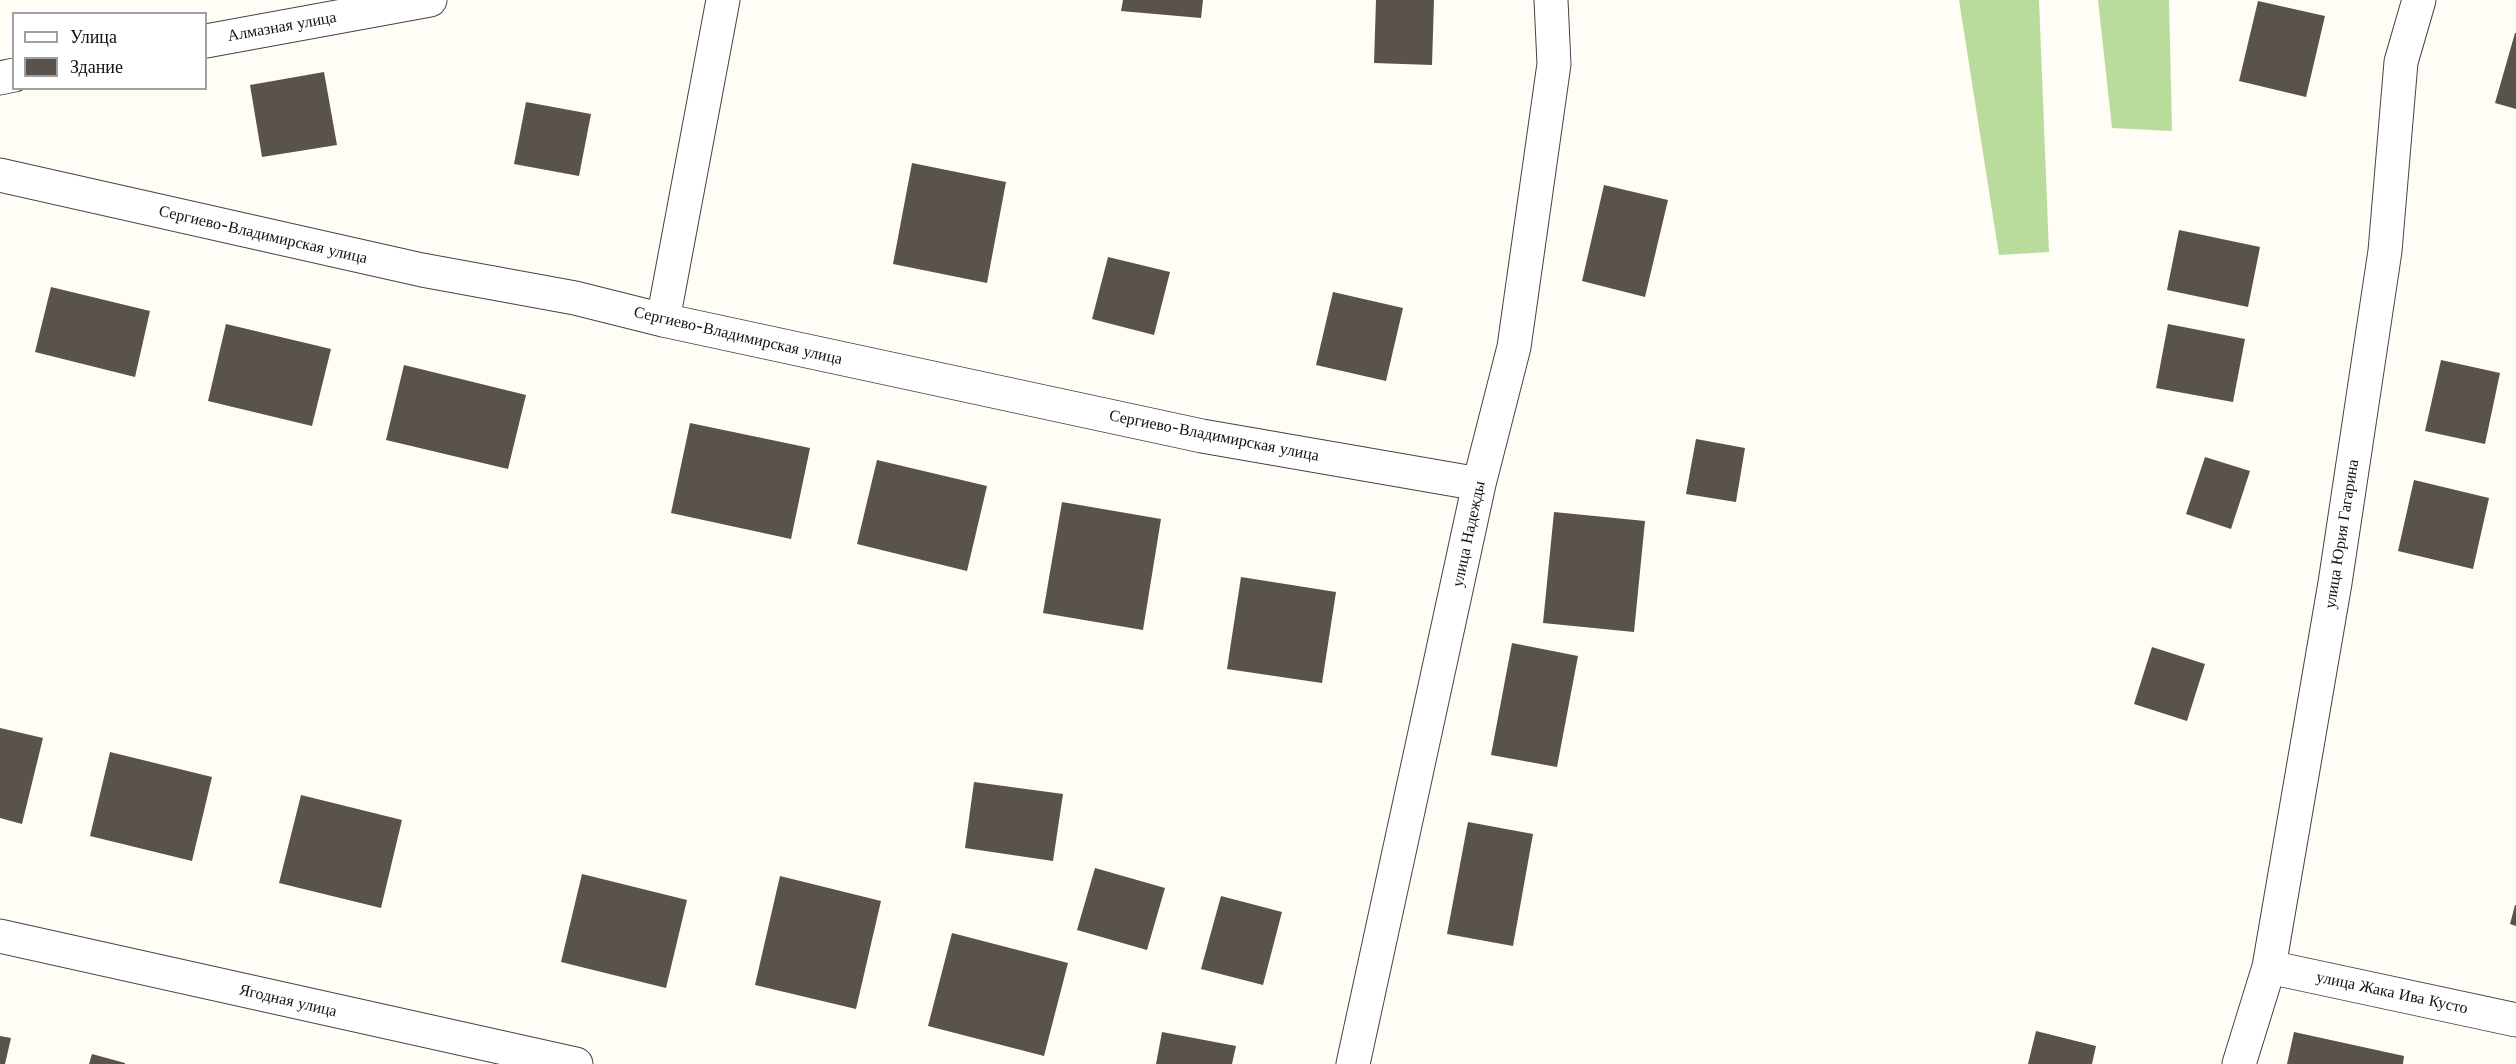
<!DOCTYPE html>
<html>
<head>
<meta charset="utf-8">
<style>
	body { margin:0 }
	#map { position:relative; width:2516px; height:1064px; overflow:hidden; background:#fffdf5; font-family:"Libre Baskerville",serif }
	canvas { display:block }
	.legend { position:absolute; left:12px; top:12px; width:195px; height:78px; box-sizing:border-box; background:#fff; border:2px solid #a0a0a0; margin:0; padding:8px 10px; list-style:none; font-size:18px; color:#111 }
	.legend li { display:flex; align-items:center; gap:12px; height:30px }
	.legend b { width:30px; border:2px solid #a0a0a0 }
</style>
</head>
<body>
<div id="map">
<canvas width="2516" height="1064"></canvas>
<ul class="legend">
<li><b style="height:8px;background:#fff"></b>Улица</li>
<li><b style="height:16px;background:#5a524d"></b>Здание</li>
</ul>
</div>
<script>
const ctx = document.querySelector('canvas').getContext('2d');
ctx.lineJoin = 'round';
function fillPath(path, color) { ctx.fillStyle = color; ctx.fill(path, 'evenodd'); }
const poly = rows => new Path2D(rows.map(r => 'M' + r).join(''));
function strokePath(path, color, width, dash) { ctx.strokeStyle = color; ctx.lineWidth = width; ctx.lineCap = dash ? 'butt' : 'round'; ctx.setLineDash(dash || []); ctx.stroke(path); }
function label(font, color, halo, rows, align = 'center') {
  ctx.font = font + ' "Libre Baskerville",serif'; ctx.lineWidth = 6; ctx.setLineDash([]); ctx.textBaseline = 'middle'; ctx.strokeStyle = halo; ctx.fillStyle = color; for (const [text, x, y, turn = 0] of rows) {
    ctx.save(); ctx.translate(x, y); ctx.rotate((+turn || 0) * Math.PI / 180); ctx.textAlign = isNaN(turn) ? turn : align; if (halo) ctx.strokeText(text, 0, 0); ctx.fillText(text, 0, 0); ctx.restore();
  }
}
const forest = poly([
	[1959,0,2039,0,2049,252,1999,255],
	[2098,0,2169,0,2172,131,2112,128]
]);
const building = poly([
	[1123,0,1203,0,1201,18,1121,11],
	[1376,0,1434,0,1432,65,1374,63],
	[2258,1,2325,16,2306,97,2239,81],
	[2515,33,2516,33,2516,109,2495,103],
	[324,72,337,145,262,157,250,85],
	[526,102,591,114,579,176,514,164],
	[912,163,1006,182,987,283,893,264],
	[1604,185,1668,200,1645,297,1582,281],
	[2179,230,2260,247,2248,307,2167,290],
	[1108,257,1170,272,1154,335,1092,319],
	[51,287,150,311,135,377,35,352],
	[1333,292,1403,308,1386,381,1316,365],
	[226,324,331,349,312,426,208,401],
	[2168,324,2245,339,2233,402,2156,388],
	[2441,360,2500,373,2485,444,2425,431],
	[404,365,526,395,508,469,386,440],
	[690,423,810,448,791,539,671,513],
	[1696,439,1745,448,1736,502,1686,494],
	[2205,457,2250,471,2231,529,2186,514],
	[877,460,987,486,967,571,857,544],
	[2414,480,2489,498,2473,569,2398,551],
	[1062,502,1161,519,1143,630,1043,613],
	[1554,512,1645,521,1634,632,1543,623],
	[1241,577,1336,592,1322,683,1227,669],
	[1512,643,1578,656,1557,767,1491,755],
	[2152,647,2205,664,2187,721,2134,704],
	[0,728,43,738,22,824,0,818],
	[110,752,212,777,192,861,90,836],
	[974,782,1063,794,1053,861,965,848],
	[301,795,402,820,381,908,279,883],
	[1468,822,1533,834,1513,946,1447,934],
	[1095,868,1165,888,1147,950,1077,930],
	[582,874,687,900,666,988,561,962],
	[780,876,881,901,856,1009,755,985],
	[1221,896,1282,912,1263,985,1201,969],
	[2515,905,2516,905,2516,926,2510,924],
	[952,933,1068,963,1044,1056,928,1026],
	[2036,1031,2096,1046,2092,1064,2028,1064],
	[1162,1032,1236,1046,1232,1064,1156,1064],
	[2294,1032,2404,1056,2403,1064,2287,1064],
	[0,1036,11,1038,5,1064,0,1064],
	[92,1054,125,1063,125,1064,89,1064]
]);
const minor = poly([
	[206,41,430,0],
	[0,78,14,75],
	[0,175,422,270,575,298,663,320,1202,436,1479,484],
	[663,320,723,0],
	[0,936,576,1064],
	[2269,967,2516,1020],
	[1353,1064,1479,484,1514,347,1554,64,1551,0],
	[2239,1064,2269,967,2335,583,2385,251,2401,62,2419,0]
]);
const streetNames = [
	["Алмазная улица",282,27,-10],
	["Сергиево-Владимирская улица",263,235,13],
	["Сергиево-Владимирская улица",738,336,13],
	["Сергиево-Владимирская улица",1214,436,11],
	["улица Надежды",1469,534,-78],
	["улица Юрия Гагарина",2342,534,-81],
	["улица Жака Ива Кусто",2392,993,12],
	["Ягодная улица",288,1001,13]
];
fillPath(forest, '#b9dc9c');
fillPath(building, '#5a524d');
strokePath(minor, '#444', 35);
strokePath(minor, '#fff', 33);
label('16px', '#111', '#fff', streetNames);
</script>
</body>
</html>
